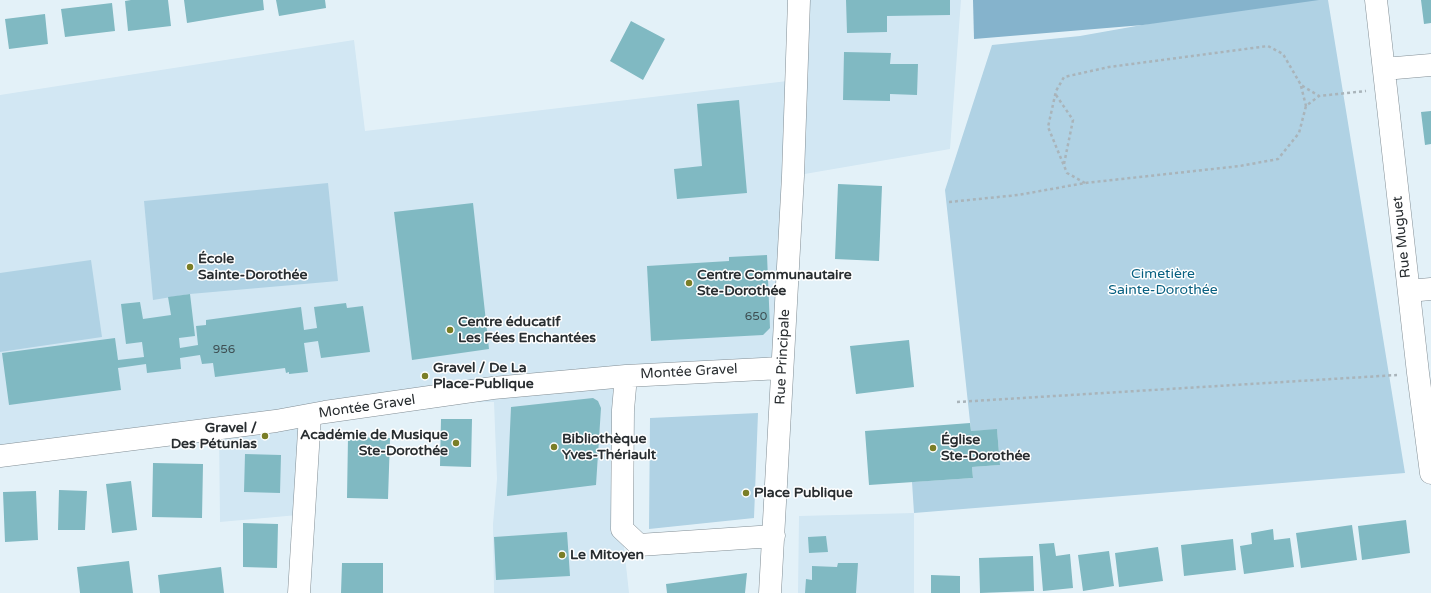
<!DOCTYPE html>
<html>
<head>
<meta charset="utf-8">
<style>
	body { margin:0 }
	canvas { display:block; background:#e3f1f8 }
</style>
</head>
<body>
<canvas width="1431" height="593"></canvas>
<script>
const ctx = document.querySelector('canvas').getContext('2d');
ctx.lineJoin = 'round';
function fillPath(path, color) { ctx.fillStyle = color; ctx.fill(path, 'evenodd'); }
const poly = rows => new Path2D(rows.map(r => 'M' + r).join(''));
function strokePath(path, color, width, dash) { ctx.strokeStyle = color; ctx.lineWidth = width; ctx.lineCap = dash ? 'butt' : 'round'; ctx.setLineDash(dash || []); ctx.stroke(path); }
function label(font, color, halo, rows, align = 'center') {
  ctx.font = font + ' "Varela Round",sans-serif'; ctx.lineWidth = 3; ctx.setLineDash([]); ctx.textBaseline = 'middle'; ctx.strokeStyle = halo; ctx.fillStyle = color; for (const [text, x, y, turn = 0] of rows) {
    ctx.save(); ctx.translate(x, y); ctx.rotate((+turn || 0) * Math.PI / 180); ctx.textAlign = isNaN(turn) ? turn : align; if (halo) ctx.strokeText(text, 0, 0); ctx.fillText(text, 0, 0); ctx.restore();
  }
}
const built = poly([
	[799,0,961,0,950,149,793,176,782,368,626,376,622,529,629,593,494,593,493,524,497,479,494,402,394,403,0,454,0,95,354,40,365,131,796,80],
	[310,415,309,514,220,522,219,432],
	[914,513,914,593,798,593,799,516]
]);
const green = poly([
	[1267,0,1328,0,1405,473,914,513,912,482,973,478,972,467,1000,465,997,430,971,431,945,190,992,45,1080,36,1243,7],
	[328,183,338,281,190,294,153,300,144,201],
	[91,260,102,337,0,352,0,273],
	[758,413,754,518,649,529,650,418]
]);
const forest = poly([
	[973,0,1319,0,1143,25,974,39]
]);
const building = poly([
	[131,0,168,0,171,26,128,31,125,1],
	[184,0,263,0,264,10,187,23],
	[276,0,325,0,326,8,279,16],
	[846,0,950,0,950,15,887,16,887,32,847,33],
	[1421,0,1431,0,1431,23,1424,24],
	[112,3,115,31,65,37,61,9],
	[45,14,48,44,9,49,5,19],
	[631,21,665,39,643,80,610,61],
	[844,52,891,53,890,64,918,64,917,95,890,94,890,101,843,100],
	[739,100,747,193,677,199,674,169,702,166,697,104],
	[1431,111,1431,144,1425,145,1421,112],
	[838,184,882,186,879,261,835,259],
	[473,203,489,349,412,360,394,212],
	[767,255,770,328,763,335,651,341,647,266,729,261,729,257],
	[190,294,195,336,179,338,180,348,198,345,196,326,206,325,206,320,301,307,304,330,317,328,314,307,346,303,347,308,363,306,370,352,321,358,318,341,304,343,308,372,289,374,289,372,286,373,285,368,215,377,213,363,202,364,200,355,180,358,181,369,147,373,146,364,118,368,121,390,9,405,2,353,115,338,118,360,144,357,142,342,126,344,121,304,140,302,143,319,171,315,168,297],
	[909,340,914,387,856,394,850,346],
	[593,398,598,401,601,408,596,485,507,496,511,407],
	[441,419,472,419,471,467,440,466],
	[970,423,971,431,997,429,1000,465,972,467,973,478,869,485,865,431],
	[348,437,390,438,388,499,347,498],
	[245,454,281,455,280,493,244,492],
	[153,463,203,464,202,518,152,517],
	[131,481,137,530,112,533,106,484],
	[59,490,87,491,85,530,58,530],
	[36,491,38,540,5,542,3,492],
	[1406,520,1410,553,1362,560,1358,526],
	[243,523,278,524,277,568,243,567],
	[1352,525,1357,560,1301,568,1296,533],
	[1273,529,1274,540,1290,538,1294,567,1244,574,1240,546,1252,544,1251,533],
	[567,532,570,576,496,580,494,537],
	[826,536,828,552,809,553,808,537],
	[1233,539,1236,570,1184,576,1181,545],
	[1054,543,1056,556,1070,554,1073,588,1043,591,1039,544],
	[1158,547,1163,581,1119,587,1115,553],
	[1109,551,1114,586,1083,591,1078,555],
	[1033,556,1034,591,980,593,979,558],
	[129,561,133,593,80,593,77,567],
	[342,563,383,563,383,593,341,593],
	[838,563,858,563,856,593,805,593,806,579,812,580,812,566,837,567],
	[221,567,224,593,160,593,158,575],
	[747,573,745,593,667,593,666,584],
	[931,575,960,576,960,593,931,593]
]);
const path = poly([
	[1301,86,1306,106],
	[1056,95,1073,120,1064,164],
	[1085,183,1067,173,1048,127,1056,91,1064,77,1109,67,1268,46,1283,54,1301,85,1319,96,1366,91],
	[949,202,1018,195,1085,183,1240,166,1278,159,1299,133,1306,106,1319,96],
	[957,402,1397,375]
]);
const minor = poly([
	[1376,0,1418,373,1431,473],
	[1384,69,1431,65],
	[1409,291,1431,289],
	[626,376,623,410,622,529,639,545,774,536],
	[0,456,276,421,325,412,493,388,626,376,782,368],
	[299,593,310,415],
	[770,593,793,176,799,0]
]);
const markers = [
	[190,267,4,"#7a7e27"],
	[689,283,4,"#7a7e27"],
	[450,330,4,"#7a7e27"],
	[425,376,4,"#7a7e27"],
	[265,436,4,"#7a7e27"],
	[456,443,4,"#7a7e27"],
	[554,447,4,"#7a7e27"],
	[933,448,4,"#7a7e27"],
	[746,493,4,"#7a7e27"],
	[562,555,4,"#7a7e27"]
];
const numberNames = [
	["650",756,317],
	["956",224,350]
];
const streetNames = [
	["Rue Muguet",1402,237,-96],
	["Rue Principale",783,357,-87],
	["Montée Gravel",689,372,-3],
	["Montée Gravel",367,407,-8]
];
const poiNames = [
	["École",198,259],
	["Sainte-Dorothée",198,275],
	["Centre Communautaire",697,275],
	["Ste-Dorothée",697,291],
	["Centre éducatif",458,322],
	["Les Fées Enchantées",458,338],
	["Gravel / De La",433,368],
	["Place-Publique",433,384],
	["Gravel /",257,428,"right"],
	["Des Pétunias",257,444,"right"],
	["Académie de Musique",448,435,"right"],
	["Ste-Dorothée",448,451,"right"],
	["Bibliothèque",562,439],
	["Yves-Thériault",562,455],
	["Église",941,440],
	["Ste-Dorothée",941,456],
	["Place Publique",754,493],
	["Le Mitoyen",570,555]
];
const parkNames = [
	["Cimetière",1163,274],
	["Sainte-Dorothée",1163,290]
];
fillPath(built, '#d2e7f3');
fillPath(green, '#b0d2e4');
fillPath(forest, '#85b3cc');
fillPath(building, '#80b9c2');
strokePath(minor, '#828e95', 23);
strokePath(path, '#a9b4ba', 2.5, [3, 3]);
strokePath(minor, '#fff', 22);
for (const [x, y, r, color] of markers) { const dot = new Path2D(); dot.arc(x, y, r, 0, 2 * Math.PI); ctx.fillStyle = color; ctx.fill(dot); strokePath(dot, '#fff', 1.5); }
label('12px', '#3e5054', null, numberNames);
label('14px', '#282d30', '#fff', streetNames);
label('bold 14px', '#282d30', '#fff', poiNames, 'left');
label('14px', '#086081', '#fff', parkNames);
</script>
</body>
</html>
